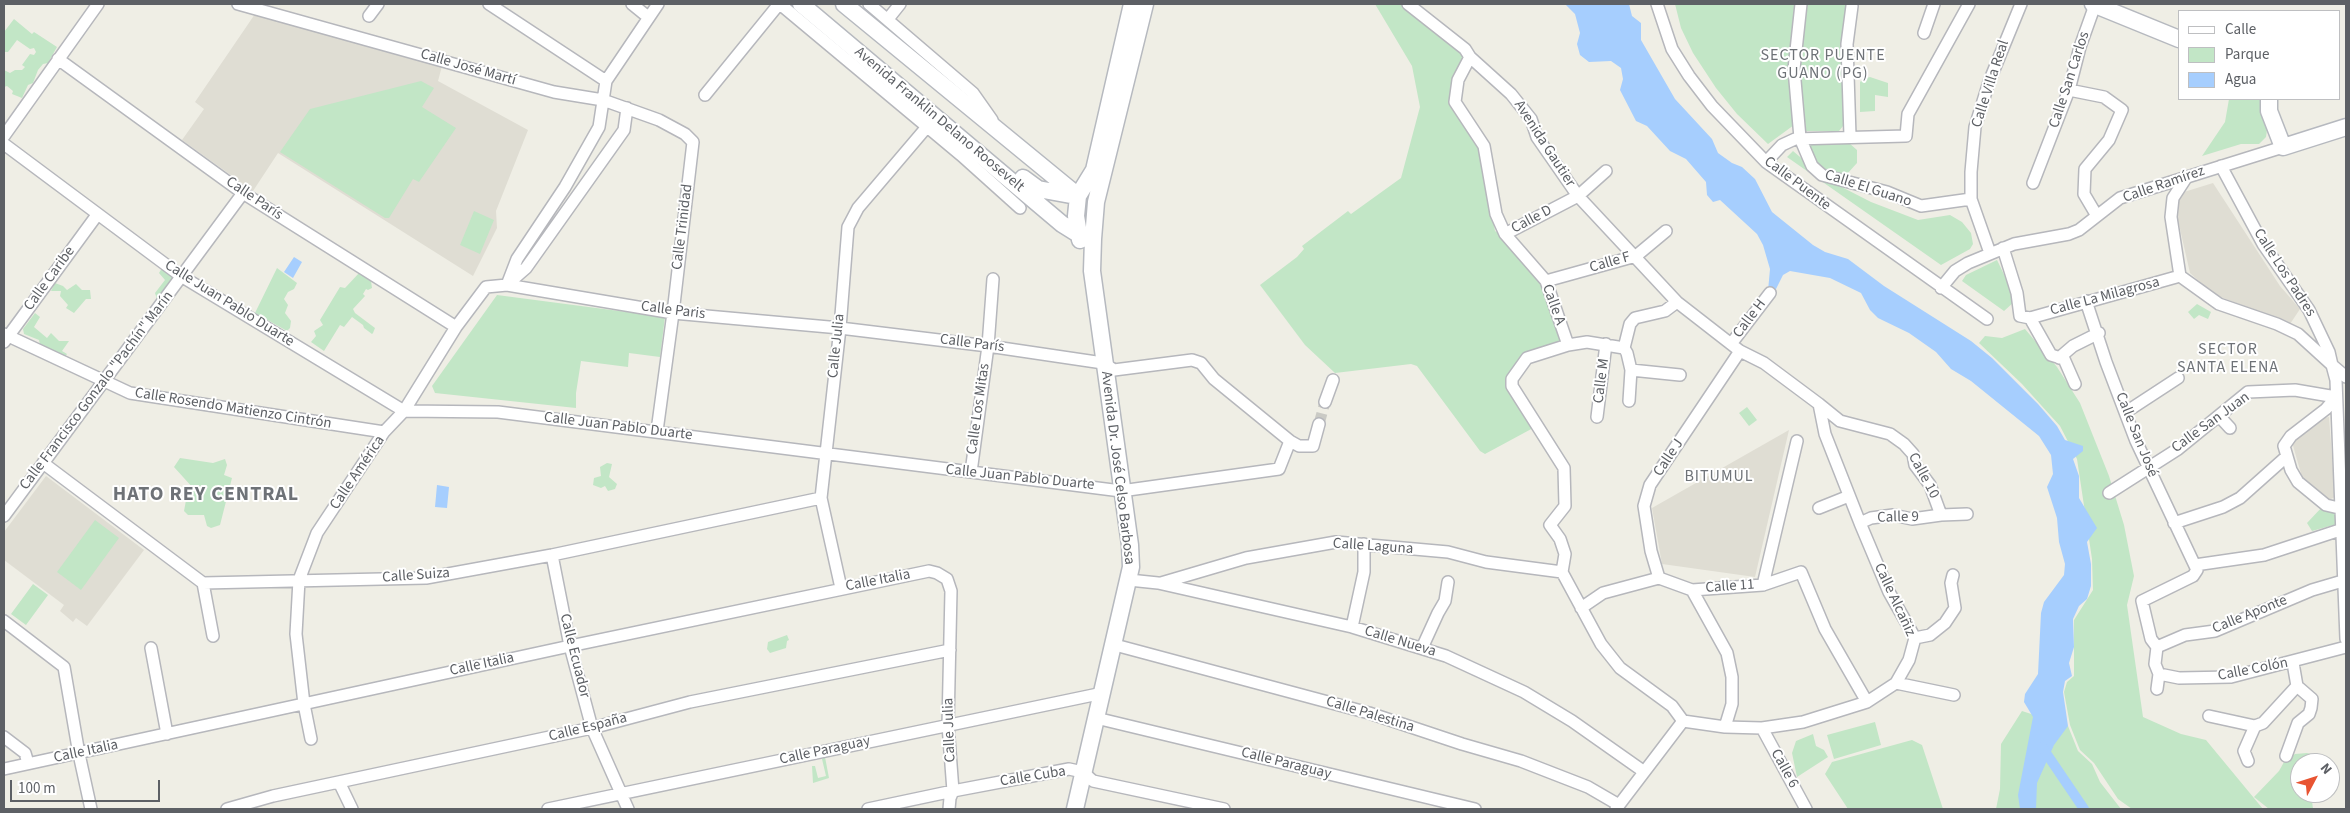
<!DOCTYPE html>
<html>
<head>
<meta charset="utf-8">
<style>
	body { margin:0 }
	#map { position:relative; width:2350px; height:813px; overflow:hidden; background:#efeee5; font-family:"Source Sans 3",sans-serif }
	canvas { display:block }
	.frame { position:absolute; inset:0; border:5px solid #5d6065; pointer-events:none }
	.legend { position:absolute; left:2178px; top:10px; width:162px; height:90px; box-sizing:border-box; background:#fff; border:1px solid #bebfc1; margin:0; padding:6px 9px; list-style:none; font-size:15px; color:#5d6065 }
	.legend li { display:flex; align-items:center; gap:10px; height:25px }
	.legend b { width:25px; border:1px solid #bebfc1 }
	.north { position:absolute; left:2290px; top:753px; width:50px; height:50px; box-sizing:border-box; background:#fff; border:1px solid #bebfc1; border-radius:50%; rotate:50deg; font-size:14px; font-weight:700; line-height:20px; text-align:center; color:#5d6065 }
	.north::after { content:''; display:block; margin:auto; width:18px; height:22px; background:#e85432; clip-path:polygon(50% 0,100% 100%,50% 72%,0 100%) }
	.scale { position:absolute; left:10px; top:780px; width:150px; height:22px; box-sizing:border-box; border:2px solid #5d6065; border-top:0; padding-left:6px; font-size:15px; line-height:18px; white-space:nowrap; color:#5d6065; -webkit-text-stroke:4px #fff; paint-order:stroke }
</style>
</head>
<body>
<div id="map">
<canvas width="2350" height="813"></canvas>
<div class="frame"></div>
<ul class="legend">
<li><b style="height:6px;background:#fff"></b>Calle</li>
<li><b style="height:14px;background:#c2e6c6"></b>Parque</li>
<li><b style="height:14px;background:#a6cefe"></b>Agua</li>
</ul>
<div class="north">N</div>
<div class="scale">100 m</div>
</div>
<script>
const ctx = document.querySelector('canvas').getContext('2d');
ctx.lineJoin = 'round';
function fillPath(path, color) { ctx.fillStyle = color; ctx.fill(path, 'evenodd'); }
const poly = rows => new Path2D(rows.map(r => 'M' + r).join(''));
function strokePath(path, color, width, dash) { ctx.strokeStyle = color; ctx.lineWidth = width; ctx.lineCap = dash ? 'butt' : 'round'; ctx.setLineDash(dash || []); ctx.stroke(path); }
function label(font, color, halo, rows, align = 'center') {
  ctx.font = font + ' "Source Sans 3",sans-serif'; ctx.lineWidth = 4; ctx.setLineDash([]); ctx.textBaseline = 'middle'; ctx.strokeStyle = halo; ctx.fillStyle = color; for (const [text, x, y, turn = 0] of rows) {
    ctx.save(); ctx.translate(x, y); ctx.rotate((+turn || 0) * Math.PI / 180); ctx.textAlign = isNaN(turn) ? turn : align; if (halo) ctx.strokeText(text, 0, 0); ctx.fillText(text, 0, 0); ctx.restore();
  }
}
const education = poly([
	[255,14,442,66,438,81,528,130,496,211,497,228,473,276,278,153,253,191,182,140,204,109,195,102],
	[2213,183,2280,286,2300,309,2290,324,2213,294,2190,273,2178,220,2179,200,2184,192],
	[2329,417,2335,497,2327,501,2302,477,2292,442,2323,418],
	[1789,430,1755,577,1662,564,1652,508],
	[46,476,144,550,87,626,76,618,73,622,60,611,64,605,4,560,4,532]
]);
const green = poly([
	[1375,4,1402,4,1462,49,1464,53,1451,91,1481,145,1495,231,1507,239,1544,279,1565,343,1526,356,1508,382,1535,427,1485,454,1480,451,1417,366,1411,364,1335,373,1305,345,1260,285,1297,257,1304,249,1302,246,1348,211,1351,214,1401,178,1420,107,1412,66],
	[1675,4,1797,4,1794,125,1768,144,1737,114,1716,88,1693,53,1681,28],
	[1804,4,1847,4,1847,121,1839,131,1806,131,1798,55],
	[14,19,32,34,34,32,57,47,48,63,43,64,38,70,33,83,28,85,22,98,12,94,13,91,7,86,4,87,4,70,10,73,15,70,22,70,25,67,22,65,30,54,34,55,36,52,34,48,30,49,17,40,8,52,4,52,4,32],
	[1870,77,1888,83,1888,97,1875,95,1875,111,1860,112,1860,82,1863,79],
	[421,81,434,88,422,107,456,128,419,182,413,179,389,218,385,218,280,152,310,109],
	[2229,99,2260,99,2267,130,2266,137,2259,144,2241,144,2202,156,2225,122],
	[1809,142,1849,143,1857,150,1857,163,1847,174,1828,171,1817,166,1810,153],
	[1793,151,1826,179,1871,202,1918,220,1950,215,1962,222,1971,233,1973,244,1970,249,1941,265,1787,157],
	[474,211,494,220,480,254,460,245],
	[1997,260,2013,293,2014,302,2004,311,1962,281,1966,275],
	[162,268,173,277,172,279,157,299,155,293,165,280,159,273],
	[277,268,297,283,294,289,288,292,284,299,288,305,285,313,291,321,290,328,287,331,255,313],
	[360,272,371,281,372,288,368,290,366,289,363,294,365,296,353,309,355,313,375,328,373,333,372,334,364,328,363,325,352,317,344,327,340,325,324,351,311,342,316,336,314,331,323,325,320,320,340,287,345,288],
	[55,283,63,286,67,290,76,284,82,290,90,290,91,299,86,299,74,313,66,308,68,305,60,296,61,291,51,291],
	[497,295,665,317,660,357,629,353,628,367,581,361,576,393,576,408,435,393,432,386],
	[2197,304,2211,312,2208,319,2199,315,2194,319,2188,312],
	[35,313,40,317,34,327,47,338,51,333,59,341,69,341,62,351,67,354,65,357,40,345,39,340,24,334,23,329],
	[2025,329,2057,367,2080,403,2109,476,2124,525,2134,576,2127,605,2143,717,2181,734,2206,740,2263,809,2132,809,2118,799,2094,763,2080,750,2070,725,2064,692,2067,682,2074,676,2074,620,2093,590,2092,559,2077,459,2060,426,2022,384,1979,343,1985,336,2002,338],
	[1747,407,1757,420,1749,426,1739,413],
	[180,458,213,463,225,459,227,465,224,475,232,478,220,525,211,528,207,526,204,515,188,515,184,511,187,495,193,488,174,467],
	[607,463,612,464,609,477,617,484,615,489,608,491,605,486,601,488,593,485,594,478,601,476,600,467],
	[2323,506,2336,512,2337,524,2312,531,2307,523],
	[95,520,119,538,81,590,57,572],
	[33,584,48,595,26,625,11,614],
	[787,635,789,640,787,641,786,648,770,653,767,649,768,642],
	[2022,711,2068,726,2078,751,2092,764,2100,782,2121,809,1996,809,2000,789,2001,744],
	[1875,722,1881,745,1834,759,1827,735],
	[1813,734,1816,746,1824,750,1828,757,1797,777,1792,753,1796,741],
	[1912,740,1922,745,1943,809,1848,809,1825,774,1832,762],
	[2307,753,2317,756,2323,763,2300,763,2300,793,2311,793,2313,809,2269,809,2254,797,2279,771,2284,762,2295,754],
	[825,757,829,778,813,783,812,766,815,766,818,778,826,776,822,759]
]);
const water = poly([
	[1565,4,1629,4,1632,16,1641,23,1641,40,1675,99,1712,139,1718,153,1732,163,1742,167,1755,179,1772,212,1813,245,1825,252,1848,259,1884,286,1971,341,1992,358,2038,404,2057,426,2065,440,2083,446,2083,451,2073,459,2079,476,2079,498,2097,528,2087,542,2091,564,2091,586,2087,599,2079,606,2073,619,2074,647,2069,663,2072,676,2065,681,2063,692,2068,726,2054,745,2037,783,2036,809,2020,809,2018,795,2033,717,2024,702,2025,694,2038,674,2041,613,2044,602,2064,575,2065,564,2059,542,2057,518,2047,487,2053,474,2051,455,2039,436,1971,381,1951,369,1936,352,1909,333,1878,318,1870,310,1861,293,1830,278,1790,271,1783,275,1775,291,1768,291,1770,269,1763,245,1757,234,1720,200,1713,202,1707,195,1706,182,1686,159,1670,151,1647,126,1636,121,1620,90,1623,79,1621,68,1611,61,1589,62,1580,55,1577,44,1580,33,1575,14],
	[294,257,302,262,293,278,284,272],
	[437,485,449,487,447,508,435,507]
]);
const canal = poly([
	[2042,747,2084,809]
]);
const streetTunnel = poly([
	[1319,424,1325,402]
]);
const street = poly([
	[238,4,554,92,603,100,659,120,685,134,693,142,673,313,657,431],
	[489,4,606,81],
	[632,4,648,17],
	[780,4,961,155,1020,208],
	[869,4,973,93,992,120],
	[1408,4,1465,49,1470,57,1511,94,1531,119,1537,137,1578,196,1677,302,1740,351,1764,363,1819,404,1825,434,1860,523,1889,592,1915,638,1909,660,1896,683,1867,702,1803,722,1762,728,1725,727,1683,721],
	[1657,4,1672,49,1689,76,1712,106,1766,162,1987,319],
	[1801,4,1794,69,1800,138,1812,166,1822,175,1887,192,1921,206,1971,199],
	[369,16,378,4],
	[888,19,900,4],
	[1924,33,1934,4],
	[1470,57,1458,80,1455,102,1484,146,1496,214,1505,234,1546,281,1568,345],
	[58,59,243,193,456,327],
	[2069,90,2104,97,2122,110,2109,140,2085,169,2084,194,2097,216],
	[705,95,779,4],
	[4,136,98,4],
	[1850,136,1847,44,1852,6],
	[4,144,181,276,404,411,498,412,1121,491,1279,469,1290,441],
	[1766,162,1782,145,1795,139,1906,136,1908,114,1969,4],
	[2221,166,2263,244,2309,310,2329,352,2332,365,2346,377],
	[2186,178,2173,198,2171,217,2180,276,2219,304,2277,324,2298,334,2332,365,2336,380,2346,639],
	[2033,183,2069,90,2080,47,2095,5],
	[1505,234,1578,196,1606,171],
	[2003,248,2017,293,2020,316,2030,318,2180,276],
	[1990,253,1971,199,1971,172,1975,127,1989,82,2021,4],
	[1546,281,1636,256,1666,231],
	[510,282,526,268,624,130,627,108],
	[507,285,517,259,565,187,599,127,606,81,658,4],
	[1941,288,1955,271,1968,263,2014,244,2069,234,2079,230,2120,198,2283,147],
	[2086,301,2106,362,2136,441,2197,570,2193,576,2142,601,2151,639,2157,647,2155,664,2159,674,2157,689],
	[2030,318,2051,355,2064,359,2075,384],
	[4,334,130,393,384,432],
	[4,342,97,215],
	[1731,344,1770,293],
	[1624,348,1630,324,1635,318,1665,311,1677,302],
	[2059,358,2073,346,2099,333],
	[1631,370,1680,375],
	[2336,397,2326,409,2291,436,2284,446,2291,470,2298,482,2326,505,2343,509],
	[1629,401,1631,370,1627,353,1624,348,1587,342,1568,345,1527,358,1512,379,1512,386,1564,468,1565,506,1550,525,1560,539,1565,554,1562,572,1601,644,1620,668,1672,706,1683,721],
	[1325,402,1333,380],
	[1819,404,1840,421,1890,434,1904,444,1913,454,1915,465,1930,485,1941,515],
	[2126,412,2178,378],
	[2219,416,2230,428],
	[1597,417,1606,344],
	[43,463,203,583,426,578,552,555,821,498],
	[971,472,988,346,993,279],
	[2109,493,2178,449,2248,392,2295,390,2336,397],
	[1819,508,1849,496],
	[4,516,243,193],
	[1860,523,1871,518,1893,515,1912,519,1941,515,1967,514],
	[2174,523,2223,507,2240,498,2286,457],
	[552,555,570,646,592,728,628,809],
	[2195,565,2264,555,2343,529],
	[1659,578,1651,551,1644,506,1650,485,1740,351],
	[1129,580,1158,583,1352,627,1446,656,1524,692,1572,721,1643,771],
	[203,583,213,636],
	[1161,583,1246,558,1336,542,1448,552,1486,562,1562,572],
	[1763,585,1797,441],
	[841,588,821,498,840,328,848,227,858,208,926,128],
	[1692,590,1727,653,1732,677,1732,704,1725,727],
	[1581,608,1603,593,1659,578,1692,590,1763,585,1801,572,1825,629,1867,702],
	[4,621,64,667,79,754,91,809],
	[1352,627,1364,572,1364,544],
	[1915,638,1930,635,1945,623,1955,608,1951,583,1953,575],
	[1115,645,1369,713,1462,744,1521,761,1588,787,1619,805],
	[2157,647,2185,635,2215,631,2312,590,2346,580],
	[151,648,167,734],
	[1422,648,1438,613,1445,601,1448,582],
	[2159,674,2179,678,2231,677,2346,647],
	[1896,683,1954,695],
	[2209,716,2255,726,2263,723,2297,686,2293,663],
	[1096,718,1475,809],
	[1762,728,1806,809],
	[4,737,25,753,28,763],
	[311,739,304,704,296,634,299,580,317,533,384,432,404,411,456,327,486,287,507,285,673,313,840,328,988,346,1103,363,1114,370,1192,360,1201,363,1214,379,1290,441,1299,446,1313,446,1319,424],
	[2286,756,2298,723,2309,714,2311,708,2312,699,2297,686],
	[2248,761,2244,751,2255,726],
	[4,769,570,646,929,571,937,573,947,579,951,591,948,725,953,791,950,798,949,809],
	[339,782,352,809],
	[227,809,273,796,592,728,690,702,950,650],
	[548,809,1103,693],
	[868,809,953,791,1069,769,1083,772,1093,781,1224,809],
	[1616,809,1683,721]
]);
const secondary = poly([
	[801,4,1062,224,1078,234],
	[844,4,1078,196],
	[2093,4,2179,39],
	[2269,99,2269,111,2283,147,2346,127],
	[1023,178,1038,189,1076,196],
	[1080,240,1076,216,1078,196,1094,170,1132,4],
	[1075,809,1131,567,1130,545,1092,271,1093,239,1096,202,1145,4]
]);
const streetNames = [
	["Calle José Martí",468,68,16],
	["Calle San Carlos",2070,80,-72],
	["Calle Villa Real",1991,84,-72],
	["Avenida Franklin Delano Roosevelt",939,120,40],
	["Avenida Gautier",1544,144,57],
	["Calle Puente",1797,184,37],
	["Calle Ramírez",2164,185,-19],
	["Calle El Guano",1868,189,18],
	["Calle París",254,199,34],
	["Calle D",1532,220,-28],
	["Calle Trinidad",683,227,-83],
	["Calle F",1610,263,-16],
	["Calle Los Padres",2284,273,57],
	["Calle Caribe",50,279,-54],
	["Calle La Milagrosa",2105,297,-15],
	["Calle Juan Pablo Duarte",229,304,32],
	["Calle A",1553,305,70],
	["Calle Paris",673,311,7],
	["Calle H",1750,319,-53],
	["Calle París",972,344,7],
	["Calle Julia",837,346,-84],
	["Calle M",1602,381,-83],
	["Calle Francisco Gonzalo \"Pachín\" Marín",97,391,-53],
	["Calle Rosendo Matienzo Cintrón",233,409,9],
	["Calle Los Mitas",979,409,-82],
	["Calle San Juan",2211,423,-36],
	["Calle Juan Pablo Duarte",618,427,7],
	["Calle San José",2136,435,68],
	["Calle J",1669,458,-56],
	["Avenida Dr. José Celso Barbosa",1117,468,83],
	["Calle América",358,473,-56],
	["Calle 10",1923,476,62],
	["Calle Juan Pablo Duarte",1020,478,6],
	["Calle 9",1898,518,-1],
	["Calle Laguna",1373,547,4],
	["Calle Suiza",416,576,-4],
	["Calle Italia",878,581,-11],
	["Calle 11",1730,587,-4],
	["Calle Alcañiz",1894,600,65],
	["Calle Aponte",2250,615,-22],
	["Calle Nueva",1400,642,17],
	["Calle Ecuador",574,656,76],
	["Calle Italia",482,665,-12],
	["Calle Colón",2253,670,-11],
	["Calle Palestina",1370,715,17],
	["Calle España",588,728,-14],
	["Calle Julia",950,730,-92],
	["Calle Paraguay",825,751,-12],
	["Calle Italia",86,752,-12],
	["Calle Paraguay",1286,764,14],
	["Calle 6",1784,769,61],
	["Calle Cuba",1033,777,-9]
];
const neighbourhoodNames = [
	["SECTOR PUENTE",1823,56],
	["GUANO (PG)",1823,74],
	["SECTOR",2228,350],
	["SANTA ELENA",2228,368],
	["BITUMUL",1719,477]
];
const districtNames = [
	["HATO REY CENTRAL",206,496]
];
fillPath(education, '#dfddd3');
fillPath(green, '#c2e6c6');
fillPath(water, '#a6cefe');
strokePath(canal, '#a6cefe', 10);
strokePath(streetTunnel, '#cacac5', 11, [11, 5.5]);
strokePath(street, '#b6b7bc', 14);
strokePath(secondary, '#b6b9bf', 19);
strokePath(street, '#fff', 11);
strokePath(secondary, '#fff', 16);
label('15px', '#5d6065', '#fff', streetNames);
ctx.letterSpacing = '1px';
label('16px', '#6e7277', '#fff', neighbourhoodNames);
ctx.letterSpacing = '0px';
ctx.letterSpacing = '1px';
label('bold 20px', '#6e7277', '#fff', districtNames);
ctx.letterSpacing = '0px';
</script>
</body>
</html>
